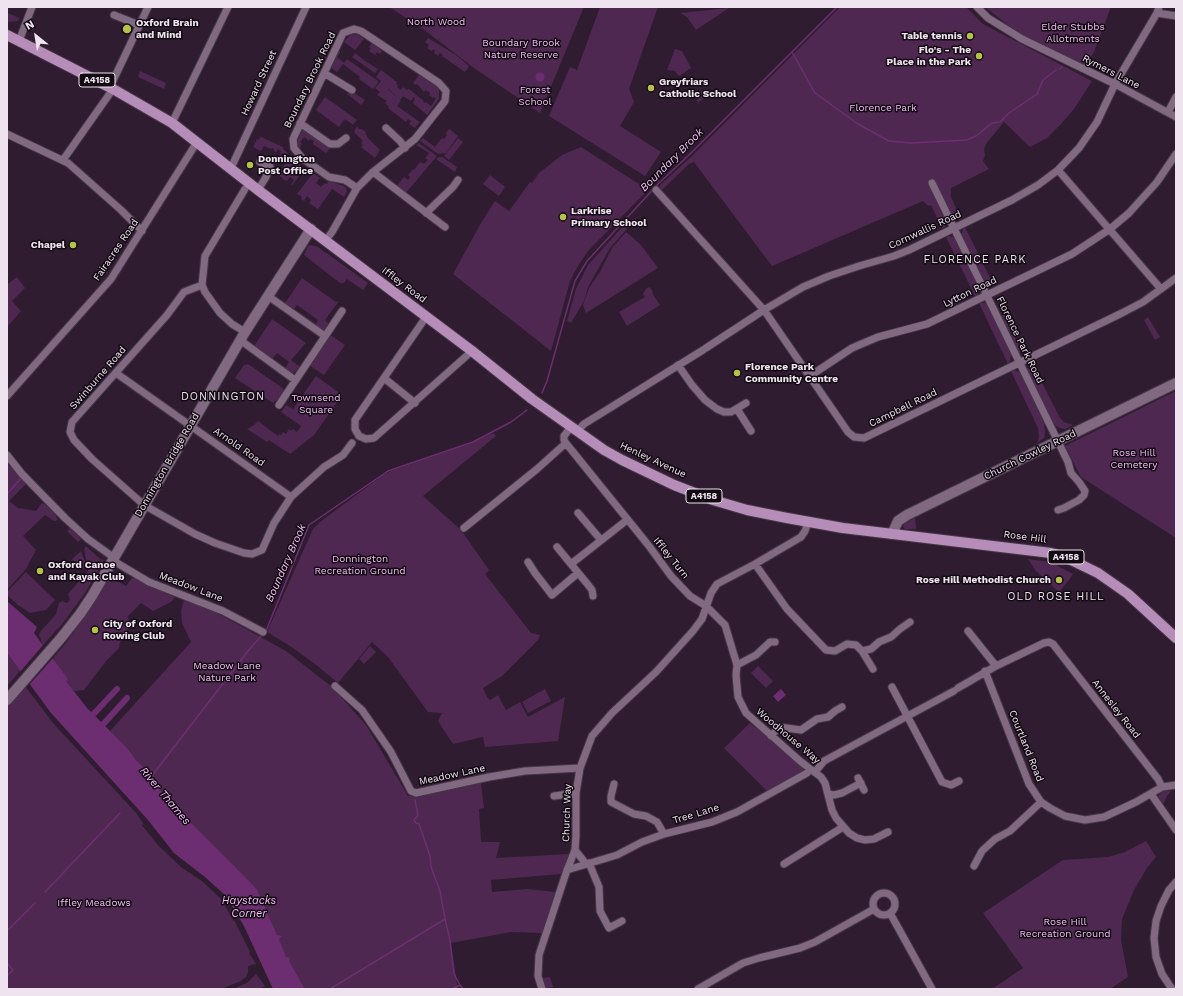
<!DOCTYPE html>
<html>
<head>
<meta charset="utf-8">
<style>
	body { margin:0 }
	#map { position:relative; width:1183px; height:996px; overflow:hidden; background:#2f1c30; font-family:"Work Sans",sans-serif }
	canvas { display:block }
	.frame { position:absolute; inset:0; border:8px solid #f0e3f0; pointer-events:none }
	.north { position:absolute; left:16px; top:16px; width:40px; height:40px; -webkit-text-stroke:3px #120a12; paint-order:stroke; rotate:330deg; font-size:11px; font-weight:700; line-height:16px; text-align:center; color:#f0e3f0 }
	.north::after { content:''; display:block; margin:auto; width:14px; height:18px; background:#f0e3f0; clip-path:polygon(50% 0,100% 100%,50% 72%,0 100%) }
</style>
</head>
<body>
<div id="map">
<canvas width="1183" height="996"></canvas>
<div class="frame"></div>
<div class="north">N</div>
</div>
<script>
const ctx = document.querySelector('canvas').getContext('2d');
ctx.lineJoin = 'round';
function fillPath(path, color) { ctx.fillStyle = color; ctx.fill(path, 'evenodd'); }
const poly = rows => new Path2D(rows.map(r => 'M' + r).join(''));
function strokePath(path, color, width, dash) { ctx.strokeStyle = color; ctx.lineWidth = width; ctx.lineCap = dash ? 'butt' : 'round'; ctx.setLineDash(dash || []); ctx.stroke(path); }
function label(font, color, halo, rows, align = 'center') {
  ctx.font = font + ' "Work Sans",sans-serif'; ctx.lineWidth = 3; ctx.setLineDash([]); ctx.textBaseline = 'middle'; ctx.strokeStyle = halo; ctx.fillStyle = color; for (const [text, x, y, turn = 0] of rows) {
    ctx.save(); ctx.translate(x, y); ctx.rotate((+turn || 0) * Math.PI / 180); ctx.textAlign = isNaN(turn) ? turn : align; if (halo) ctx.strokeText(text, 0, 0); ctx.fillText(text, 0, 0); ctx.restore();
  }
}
const green = poly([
	[389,7,584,7,540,113,474,68,423,29],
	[600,7,658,7,629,89,634,102,620,126,661,152,645,176,549,116,570,67,577,70],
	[840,7,966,7,983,24,1092,81,1074,109,1062,123,1047,138,1030,147,1004,122,986,144,984,149,985,155,983,161,989,169,951,188,951,194,950,195,961,218,958,219,952,215,943,198,946,219,945,227,942,228,931,205,928,206,923,201,772,266,694,162,689,164,662,190,659,186,692,156],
	[985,7,1111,7,1094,52,1086,65,1055,54,1022,36],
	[729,8,696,30,687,17,680,13],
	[8,13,19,18,18,21,7,22],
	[351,34,358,35,364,39,355,50,344,42],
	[428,38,456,55,469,66,465,72,442,56,443,55,440,53,438,56,434,53,435,51,433,49,432,51,427,48,429,45,425,42],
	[372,43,382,51,380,54,377,52,375,55,369,51,371,48,369,47],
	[675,49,682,51,691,68,679,76,675,71,667,70],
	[339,50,340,53,337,57,344,63,347,59,378,81,378,83,373,89,359,79,360,77,343,64,337,72,331,68],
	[355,53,365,61,378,69,375,73,352,57],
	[381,70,397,82,396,84,398,85,397,87,401,90,403,87,407,90,409,89,424,101,423,102,425,103,426,102,431,106,436,98,435,97,433,98,429,95,430,93,426,90,424,92,417,84,416,85,413,83,419,75,436,86,439,90,439,99,427,115,413,103,415,99,414,97,411,101,403,96,400,100,389,89,388,89,401,101,397,106,420,122,415,128,409,124,411,121,408,119,406,122,388,108,389,107,385,103,387,101,377,95,380,92,375,88,381,81,376,77],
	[140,71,166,83,164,89,138,77],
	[350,90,365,100,361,105,347,94],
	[705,90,708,94,698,103,696,96,693,92],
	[325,97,357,120,353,125,345,119,339,127,316,110],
	[357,126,359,129,362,129,366,132,365,134,367,135,367,137,380,150,375,158,361,147,363,145,361,143,363,141,354,132],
	[303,129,330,148,326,153,313,144,314,141,310,139,309,141,304,137,300,142,302,144,299,149,297,141],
	[449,129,458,136,446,153,438,154,420,141,423,138,435,147,442,138,444,139,447,135,445,134],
	[259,136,283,147,283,149,288,153,286,155,282,153,277,160,281,151,278,149,276,152,274,151,274,149,272,148,271,149,264,146,261,151,253,147,257,139,259,140,260,137],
	[458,138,463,142,449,160,444,156],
	[419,143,437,156,405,194,396,187,404,177,408,180,410,177,408,175,413,169,414,170,420,162,424,164,428,160,425,158,429,153,416,145],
	[581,147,642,186,645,193,588,251,578,266,570,281,551,351,453,274,481,223,495,201,509,211,530,182,532,183,539,173,562,155],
	[291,155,301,165,298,170,301,174,292,185,291,185,294,180,290,177,287,181,284,180,278,174],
	[439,157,442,157,457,167,455,172,436,159],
	[313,173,320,178,316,183,321,187,325,183,327,184,329,181,344,186,346,188,347,191,344,197,332,189,318,209,309,203,311,200,307,196,304,201,301,199,302,197,297,194],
	[490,175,505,187,499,196,483,184],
	[624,225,627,229,610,248,588,287,584,301,571,323,567,321,576,289,588,265],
	[965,227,994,286,989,286,986,284,961,236,963,229],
	[626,232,641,245,658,268,586,313,583,305,589,288,600,272,612,248],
	[949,236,955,238,979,288,978,295,975,296,946,237],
	[311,245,318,247,368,283,363,290,347,279,344,283,340,283,304,255,308,246],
	[17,277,25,288,12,301,21,311,8,326,7,285],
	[302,278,336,302,339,301,325,320,329,324,326,330,323,331,316,328,315,325,318,320,297,305,294,309,285,303],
	[650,287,653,292,652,293,660,305,627,326,619,312,645,297,643,294,646,289],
	[979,303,985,303,989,306,1011,354,1010,362,1008,364],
	[1005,314,1011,327,1012,330,1010,331,1007,329,1001,316],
	[1148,317,1160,337,1155,340,1144,320],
	[272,319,306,343,291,360,300,367,295,372,290,373,284,370,289,362,277,353,271,360,254,346],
	[329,334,345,345,324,375,309,365],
	[1013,334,1022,351,1021,352,1018,352,1010,336],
	[1031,361,1060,418,1064,422,1073,425,1065,429,1060,428,1056,426,1049,416,1027,370],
	[248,364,281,387,284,390,279,398,273,403,235,378,244,365],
	[1014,370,1021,373,1044,422,1045,433,1044,438,1037,443,1039,437,1038,428,1011,371],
	[316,376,342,395,314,435,290,454,269,440,267,442,247,429,254,425,258,421,278,436,279,434,281,435,283,432,286,434,289,429,291,431,293,429,297,432,301,426,281,412,286,405,293,409],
	[1176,391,1176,538,1081,477,1065,446],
	[493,433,496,436,423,496,461,530,489,570,485,574,531,633,540,635,538,640,502,676,483,688,487,697,490,700,498,695,506,710,520,702,528,717,565,697,558,741,485,747,483,737,453,744,438,721,442,713,428,712,388,657,372,642,338,683,315,664,290,646,267,632,313,529,320,522,383,475,391,471,472,443],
	[7,463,26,484,9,501,18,508,36,511,42,503,45,504,53,511,58,520,54,521,45,515,23,536,36,550,26,569,7,590],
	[915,518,916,529,905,529,903,527,904,523],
	[70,528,81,539,78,542,67,531],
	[86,546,100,559,104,560,85,593,63,623,43,645,39,635,41,631,56,614,59,603,62,601,67,603,70,600,68,594,88,571,84,549],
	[81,551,85,562,83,570,72,559],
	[1028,559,1050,562,1073,574,1069,580,1059,592,1036,571],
	[26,572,55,600,46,610,30,613,18,605,7,595,7,592],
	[109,576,126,586,133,577,153,588,175,597,171,602,153,611,141,603,127,617,129,619,126,637,120,642,119,648,106,661,84,690,74,691,66,681,58,666,53,658,66,643,85,616],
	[184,600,217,613,286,651,332,687,366,725,408,796,416,796,481,783,484,808,479,809,481,842,500,842,496,858,569,854,561,874,491,880,492,892,528,889,555,892,542,933,511,932,451,943,457,984,460,989,305,989,286,957,257,889,211,845,160,790,159,786,152,776,136,760,128,749,110,731,191,642,182,623,181,611],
	[370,646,376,652,364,664,359,659],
	[7,653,20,671,7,686],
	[758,666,773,681,766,688,751,673],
	[25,686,53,723,137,814,144,825,141,824,158,845,181,867,202,881,221,899,232,918,233,921,234,920,250,952,249,953,256,964,248,966,248,972,246,977,241,981,221,989,7,989,7,706],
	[545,689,551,701,528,713,522,702],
	[750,723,807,769,768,792,724,748],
	[1163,791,1171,791,1167,796,1163,805,1158,796],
	[1146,841,1156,857,1147,868,1134,890,1122,919,1121,940,1128,977,1110,989,992,989,1023,968,983,913,1063,860,1108,857,1125,852],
	[256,974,265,986,261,989,233,989,247,983],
	[550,977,553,987,546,989,543,978]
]);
const water = poly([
	'535.5 77a4.5 4.5 0 1 1 9 0a4.5 4.5 0 1 1-9 0Z',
	[7,601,37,627,34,633,68,679,66,681,87,708,128,749,136,760,152,776,159,786,160,790,188,820,257,889,277,935,282,936,279,939,286,957,290,958,289,961,305,989,273,989,244,926,226,896,205,877,174,853,148,820,51,713,7,653],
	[781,689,786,695,778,702,773,696]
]);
const pier = poly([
	[44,644,54,657,29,685,19,673]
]);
const stream = poly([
	[792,52,815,93,858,124,889,141,911,143,967,140,976,136,992,123,1000,122,1009,113,1037,94,1043,80,1056,70],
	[1059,69,1062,67],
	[542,393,547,381,575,281,587,261,659,183,689,155,837,7],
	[7,494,22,477],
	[266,631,309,525,388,471,473,442,511,422,527,410],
	[151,777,248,651,263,634],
	[45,892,120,813],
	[445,919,450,940,454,974,460,985,452,989],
	[7,931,35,903],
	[7,963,13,970,7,976],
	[460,985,463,989],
	[330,989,445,919,440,891,431,867,430,856,419,824,416,823,414,820,418,815,415,800]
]);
const canal = poly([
	[88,720,117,689],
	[98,730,127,698]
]);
const minor = poly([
	[977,7,988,18,1022,39,1115,84,1176,117],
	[1157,13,1176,16],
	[114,15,139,25],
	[19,41,32,7],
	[324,73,352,90],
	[110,87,148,7],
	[1168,112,1176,97],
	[172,123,228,7],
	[300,123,330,144,338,144,346,138],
	[386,128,400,141,405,148],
	[7,134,68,163,121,210,142,231],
	[63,160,113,89],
	[231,168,306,7],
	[1058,170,1161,289],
	[373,172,445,227],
	[932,183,1068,462,1071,473,1079,482,1085,491,1084,495,1079,500,1064,508,1058,510],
	[245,189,205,256,202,285,205,292,220,313,232,324,245,332],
	[258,190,266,177,270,167,260,162],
	[656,190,764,310,848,432,854,437,864,438,1122,313,1143,302,1176,278],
	[426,213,453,187,458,180],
	[326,240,332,232,357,188,373,172,415,139,445,101,446,91,439,83,361,31,354,29,343,33,293,139,294,148,302,158,329,177,345,180,357,188],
	[202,285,184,292,167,315,72,422,70,432,74,440,92,459,144,505,195,534,215,543,244,553,252,554,262,550,274,523,291,497,324,467,343,455,352,443],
	[268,296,325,336],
	[426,317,355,420,355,429,359,436,366,439,374,438,472,351],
	[240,340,295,380],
	[706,348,764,310,803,287,829,276,859,266,894,256,909,250,1012,200,1038,185,1058,170,1079,148,1097,122,1115,84,1157,13,1159,7],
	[678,365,692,385,705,400,717,409,724,412,731,412,746,403],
	[116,373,291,497],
	[810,376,852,348,878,337,927,324,1072,254,1110,229,1129,213,1157,182,1176,154],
	[384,378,415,403],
	[7,396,111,279,197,142],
	[279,405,342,311],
	[737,409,751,431],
	[571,427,564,436,564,440,565,442,649,546,671,576,690,596,706,606,725,625,737,665,736,675,738,697,746,713,800,761,821,777,825,783,832,810,836,818,849,833,857,838,865,840,874,839,888,832],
	[577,431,584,424,703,350],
	[7,455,22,474,65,518,88,539,113,557],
	[578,513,601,540],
	[464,528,537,469,566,443],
	[557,547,589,586,592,590,593,596],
	[112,560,149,582,223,611,263,632],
	[528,562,535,573,552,595,578,573],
	[571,564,627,520],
	[755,564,787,609,826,650,835,651,847,644,856,645,862,651,873,669],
	[968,631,996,666],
	[862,651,871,649,879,642,891,637,900,629,910,622],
	[737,665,756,655,770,642,775,642],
	[985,671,1029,784,1041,802,1050,808,1065,816,1085,820,1104,817,1136,802,1162,787,1176,785],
	[335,686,362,710,391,752,411,791,416,793,489,777,525,771,580,768],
	[892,687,942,782,951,785,959,781],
	[958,688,996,666,1044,643,1049,642,1053,644,1158,779,1162,787],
	[771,736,779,727,801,730,817,719,828,717,835,711,842,707],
	[815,772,824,761,954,691],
	[858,778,864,790],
	[614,784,611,796,611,802,634,814,646,816,657,822,664,834],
	[828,794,834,795,842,793,861,783],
	[1151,794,1176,830],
	[554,796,576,793],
	[575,850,586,864],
	[589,863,599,887,600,911,609,928,622,921],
	[784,864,843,827],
	[974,866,982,851,995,839,1010,831,1041,802],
	[567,870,617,855,642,842,664,834,712,822,737,812,807,773],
	'873 904a11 11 0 1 1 22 0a11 11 0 1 1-22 0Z',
	[890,913,932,989],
	[542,989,538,976,539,955,567,870,575,850,576,836,576,793,580,768,592,736,612,713,656,672,693,631,702,619,711,593,717,584,755,564,801,537,805,531,808,522],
	[698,989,743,963,759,958,800,948,815,942,874,909],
	[1172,989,1162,974,1156,957,1154,938,1156,921,1161,906,1169,890,1176,882]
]);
const secondary = poly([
	[892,534,898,521,907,515,1176,383],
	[7,700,61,638,80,614,92,596,245,332,311,229]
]);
const primary = poly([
	[7,35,113,89,172,123,258,190,472,351,532,399,604,450,622,460,674,485,713,500,747,510,787,518,843,528,1051,553,1065,557,1098,573,1128,594,1176,638]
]);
const markers = [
	[127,29,5,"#b5c24a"],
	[970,36,4,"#b5c24a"],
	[979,56,4,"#b5c24a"],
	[651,88,4,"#b5c24a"],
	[250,165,4,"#b5c24a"],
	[563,217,4,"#b5c24a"],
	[73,245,4,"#b5c24a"],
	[737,373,4,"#b5c24a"],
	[40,571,4,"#b5c24a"],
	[1059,580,4,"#b5c24a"],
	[95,630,4,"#b5c24a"]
];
const shields = [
	[97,80,36],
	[704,496,36],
	[1066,557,36]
];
const shieldNames = [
	["A4158",97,80],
	["A4158",704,496],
	["A4158",1066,557]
];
const parkNames = [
	["North Wood",436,22],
	["Elder Stubbs",1073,27],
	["Allotments",1073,39],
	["Boundary Brook",521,43],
	["Nature Reserve",521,55],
	["Forest",535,90],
	["School",535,102],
	["Florence Park",883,108],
	["Townsend",316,398],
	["Square",316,410],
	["Rose Hill",1134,453],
	["Cemetery",1134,465],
	["Donnington",360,559],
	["Recreation Ground",360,571],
	["Meadow Lane",227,666],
	["Nature Park",227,678],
	["Iffley Meadows",94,903],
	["Rose Hill",1065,922],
	["Recreation Ground",1065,934]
];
const poiNames = [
	["Oxford Brain",136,23],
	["and Mind",136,35],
	["Table tennis",962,36,"right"],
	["Flo's - The",971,50,"right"],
	["Place in the Park",971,62,"right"],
	["Greyfriars",659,82],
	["Catholic School",659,94],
	["Donnington",258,159],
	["Post Office",258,171],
	["Larkrise",571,211],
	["Primary School",571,223],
	["Chapel",65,245,"right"],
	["Florence Park",745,367],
	["Community Centre",745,379],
	["Oxford Canoe",48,565],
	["and Kayak Club",48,577],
	["Rose Hill Methodist Church",1051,580,"right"],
	["City of Oxford",103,624],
	["Rowing Club",103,636]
];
const streetNames = [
	["Rymers Lane",1111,72,27],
	["Boundary Brook Road",310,80,-64],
	["Howard Street",259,83,-65],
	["Cornwallis Road",925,230,-25],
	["Fairacres Road",116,250,-56],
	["Iffley Road",404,285,37],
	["Lytton Road",970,292,-26],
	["Florence Park Road",1020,340,64],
	["Swinburne Road",98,378,-49],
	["Campbell Road",903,408,-26],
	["Arnold Road",239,447,35],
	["Church Cowley Road",1030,455,-26],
	["Henley Avenue",653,460,25],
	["Donnington Bridge Road",167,465,-60],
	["Rose Hill",1025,537,7],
	["Iffley Turn",671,558,51],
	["Meadow Lane",191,587,21],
	["Annesley Road",1116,709,52],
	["Woodhouse Way",788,736,40],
	["Courtland Road",1026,746,68],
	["Meadow Lane",452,775,-12],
	["Church Way",567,813,-88],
	["Tree Lane",696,814,-17]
];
const waterNames = [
	["Boundary Brook",672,160,-45],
	["Boundary Brook",286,563,-66],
	["River Thames",165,796,50],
	["Haystacks",249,901],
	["Corner",249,914]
];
const neighbourhoodNames = [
	["FLORENCE PARK",975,260],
	["DONNINGTON",223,397],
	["OLD ROSE HILL",1056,597]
];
fillPath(green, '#4e2850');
fillPath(water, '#6d2e71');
fillPath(pier, '#2f1c30');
strokePath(stream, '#6d2e71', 1.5);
strokePath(canal, '#6d2e71', 6);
strokePath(minor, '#463747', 9);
strokePath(secondary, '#463747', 12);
strokePath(primary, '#463747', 12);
strokePath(minor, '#816a81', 7);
strokePath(secondary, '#816a81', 10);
strokePath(primary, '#b68db8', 10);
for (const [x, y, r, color] of markers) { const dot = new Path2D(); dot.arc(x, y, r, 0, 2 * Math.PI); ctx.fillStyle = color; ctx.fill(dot); strokePath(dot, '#120a12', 1.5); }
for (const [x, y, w] of shields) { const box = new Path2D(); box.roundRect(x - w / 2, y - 7, w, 14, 3); ctx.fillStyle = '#120a12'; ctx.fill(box); strokePath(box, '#f0e3f0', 1); }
label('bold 9px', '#f0e3f0', null, shieldNames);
label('10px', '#f3bdf5', '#120a12', parkNames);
label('bold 10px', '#f0e3f0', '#120a12', poiNames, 'left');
label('10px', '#f0e3f0', '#120a12', streetNames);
label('italic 11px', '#f5bff7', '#120a12', waterNames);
ctx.letterSpacing = '1px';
label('11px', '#f0e3f0', '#120a12', neighbourhoodNames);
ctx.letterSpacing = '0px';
</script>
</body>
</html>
